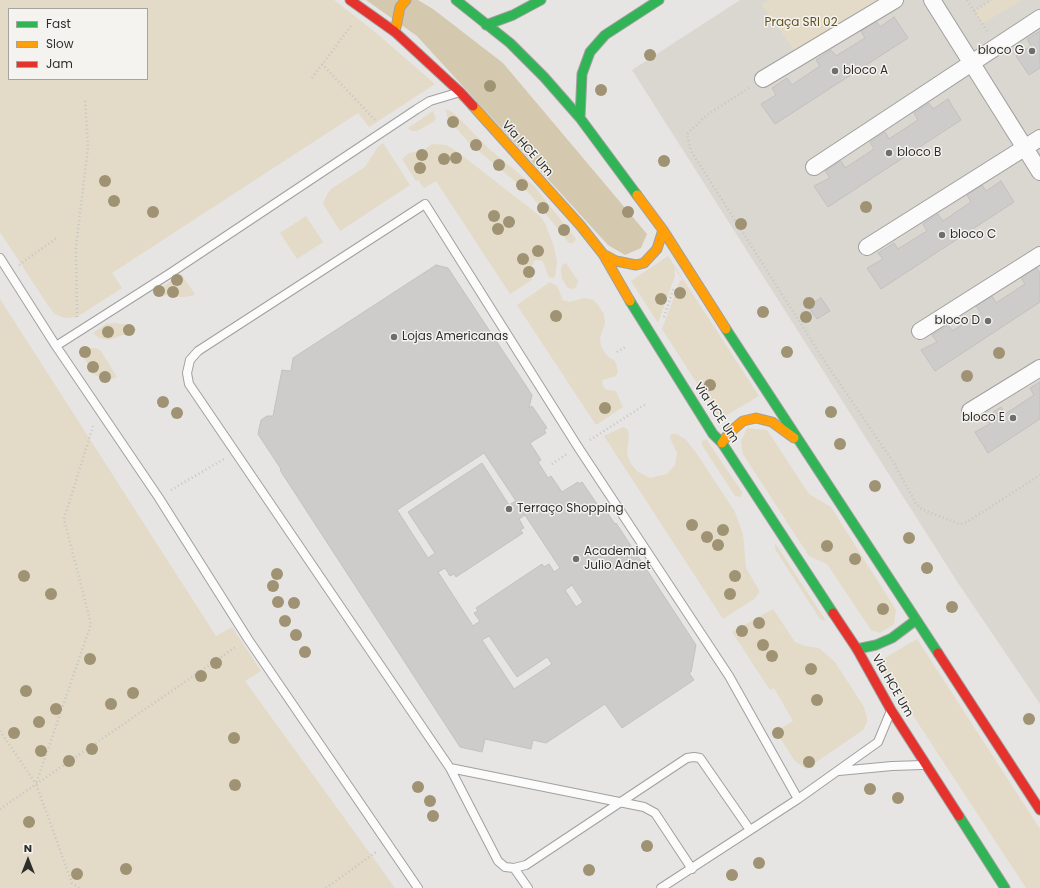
<!DOCTYPE html>
<html>
<head>
<meta charset="utf-8">
<style>
	body { margin:0 }
	#map { position:relative; width:1040px; height:888px; overflow:hidden; background:#e6e5e4; font-family:Poppins,sans-serif }
	canvas { display:block }
	.legend { position:absolute; left:8px; top:8px; width:140px; height:72px; box-sizing:border-box; background:#f4f3f0; border:1px solid #a5a4a2; margin:0; padding:5px 7px; list-style:none; font-size:12px; color:#2e2e2d }
	.legend li { display:flex; align-items:center; gap:8px; height:20px }
	.legend b { width:20px; border:1px solid #a5a4a2 }
	.north { position:absolute; left:8px; top:840px; width:40px; height:40px; -webkit-text-stroke:3px #f4f3f0; paint-order:stroke; rotate:0deg; font-size:11px; font-weight:700; line-height:16px; text-align:center; color:#2e2e2d }
	.north::after { content:''; display:block; margin:auto; width:14px; height:18px; background:#2e2e2d; clip-path:polygon(50% 0,100% 100%,50% 72%,0 100%) }
</style>
</head>
<body>
<div id="map">
<canvas width="1040" height="888"></canvas>
<ul class="legend">
<li><b style="height:5px;background:#30b455"></b>Fast</li>
<li><b style="height:5px;background:#ff9f0a"></b>Slow</li>
<li><b style="height:5px;background:#e5322d"></b>Jam</li>
</ul>
<div class="north">N</div>
</div>
<script>
const ctx = document.querySelector('canvas').getContext('2d');
ctx.lineJoin = 'round';
function fillPath(path, color) { ctx.fillStyle = color; ctx.fill(path, 'evenodd'); }
const poly = rows => new Path2D(rows.map(r => 'M' + r).join(''));
function strokePath(path, color, width, dash) { ctx.strokeStyle = color; ctx.lineWidth = width; ctx.lineCap = dash ? 'butt' : 'round'; ctx.setLineDash(dash || []); ctx.stroke(path); }
function label(font, color, halo, rows, align = 'center') {
  ctx.font = font + ' Poppins,sans-serif'; ctx.lineWidth = 3; ctx.setLineDash([]); ctx.textBaseline = 'middle'; ctx.strokeStyle = halo; ctx.fillStyle = color; for (const [text, x, y, turn = 0] of rows) {
    ctx.save(); ctx.translate(x, y); ctx.rotate((+turn || 0) * Math.PI / 180); ctx.textAlign = isNaN(turn) ? turn : align; if (halo) ctx.strokeText(text, 0, 0); ctx.fillText(text, 0, 0); ctx.restore();
  }
}
const built = poly([
	[740,0,1040,0,1040,704,958,583,632,70]
]);
const green = poly([
	[0,0,334,0,375,32,435,84,369,127,358,113,112,273,122,288,77,317,64,318,55,314,49,307,0,232],
	[9,9,147,9,147,79,9,79],
	[769,0,881,0,795,52,761,4],
	[991,0,1022,0,982,24,974,11],
	[446,109,454,113,488,148,534,186,576,239,573,243,569,243,529,193,469,143,447,117],
	[433,111,436,118,433,122,417,131,412,131,408,128],
	[383,143,410,185,340,231,323,204,327,194,331,189,365,167,378,147],
	[432,144,446,145,455,150,540,216,545,223,554,247,557,262,555,277,552,278,548,276,543,261,535,260,531,268,532,280,510,294,436,181,424,188,418,180,416,181,402,159,409,153,424,150],
	[306,216,323,242,297,259,280,233],
	[668,256,759,396,720,419,631,281],
	[674,268,683,280,680,281,662,329,658,323,675,276],
	[566,263,578,281,577,285,574,289,568,288,562,279,561,270,562,265],
	[181,274,195,294,192,296,182,297,152,294],
	[550,282,557,286,563,300,570,302,584,298,593,300,598,305,604,314,605,323,600,338,601,346,606,355,615,361,618,371,616,376,603,380,602,384,606,390,616,391,623,407,596,425,517,305],
	[0,299,216,636,232,627,261,671,245,681,395,888,0,888],
	[114,323,130,325,137,330,109,340,99,338,93,333,106,324],
	[89,348,96,348,101,351,117,377,106,381,92,373,82,353,82,351],
	[623,427,627,429,629,434,627,454,631,464,638,472,650,478,667,474,675,465,677,453,670,438,671,434,677,434,685,439,695,451,735,512,743,534,746,568,759,590,759,593,754,599,723,619,604,436],
	[747,428,767,430,809,494,831,507,896,610,894,624,880,633,871,630,827,564,809,556,743,454,741,442],
	[706,439,742,492,741,497,735,496,702,445,702,441],
	[775,543,826,621,820,619,775,549],
	[773,609,795,642,805,646,819,648,835,662,864,707,867,718,867,722,863,730,806,769,794,760,776,731,793,721,774,688,770,690,732,632],
	[917,639,1040,829,1040,888,1026,888,878,662]
]);
const forest = poly([
	[366,0,418,0,433,9,503,63,647,234,641,248,625,255,608,245,417,36]
]);
const building = poly([
	[894,17,908,38,775,124,761,104,776,95,772,88,787,78,792,85,820,66,816,60,831,50,836,56,865,38,861,31,876,21,880,27,894,17],
	[1040,31,1040,68,1029,75,1016,56,1031,46,1027,39,1040,31],
	[948,99,961,120,828,207,814,186,830,178,825,171,841,161,845,168,874,149,870,142,885,132,889,139,918,120,914,113,929,103,933,109,948,99],
	[1001,181,1014,202,881,289,867,268,883,259,878,253,894,243,898,249,927,231,923,224,938,214,943,221,971,202,967,195,982,185,986,191,1001,181],
	[436,265,448,268,532,395,529,408,532,406,547,428,544,430,546,433,530,443,541,460,538,462,548,478,551,476,562,492,578,482,579,484,582,482,599,507,604,508,615,524,616,523,696,645,691,672,689,673,694,680,622,728,605,704,546,743,533,740,531,749,485,739,482,752,460,747,280,470,281,469,258,434,261,420,267,416,273,416,282,370,291,371,293,358,436,265],
	[484,453,516,501,509,505,482,463,408,512,435,553,428,558,397,510,484,453],
	[525,515,560,568,554,572,549,564,544,567,542,564,476,608,478,611,474,613,480,621,473,626,438,572,445,568,450,576,454,574,456,577,523,533,520,530,524,528,519,519,525,515],
	[572,585,583,602,576,607,565,590,572,585],
	[489,636,517,677,547,657,552,664,514,689,482,640,489,636],
	[1036,267,1040,273,1040,302,935,371,921,350,937,342,932,335,948,325,952,331,981,313,976,306,992,296,996,303,1025,284,1021,277,1036,267],
	[821,298,830,311,817,319,808,306,821,298],
	[1040,382,1040,419,988,453,975,432,990,424,986,417,1001,407,1005,414,1013,409,1034,395,1030,388,1040,382]
]);
const path = poly([
	[967,0,987,31],
	[974,11,991,0],
	[322,64,375,120],
	[312,78,351,26],
	[749,88,707,115,687,134,691,151,825,362,894,463,916,504,923,510,960,524,967,522,1040,475],
	[19,265,58,237],
	[77,317,76,247,88,147,85,100],
	[664,317,674,287],
	[617,352,625,347],
	[590,440,646,404],
	[552,464,567,454],
	[171,490,224,459],
	[0,731,36,784],
	[0,809,237,646],
	[79,888,72,883,36,784,91,624,64,519,93,426],
	[326,888,376,852]
]);
const lane = poly([
	[0,258,56,346,159,498,248,639,418,888],
	[56,346,169,274,417,109,430,101,457,93],
	[450,768,498,861,505,867,514,868,526,865,687,758,694,757,700,758,750,830],
	[839,771,892,766,923,765],
	[514,868,528,888],
	[692,869,655,813,644,807,450,768,189,384,187,373,190,360,198,351,425,204,578,447,729,676,798,799],
	[661,888,798,799,878,742,890,713]
]);
const street = poly([
	[932,0,1040,172],
	[763,79,895,0],
	[814,167,1040,18],
	[867,247,1040,138],
	[920,331,1040,255],
	[970,411,1040,368]
]);
const fast = poly([
	[456,0,510,43,544,77,580,118,637,195],
	[486,25,513,15,541,0],
	[580,118,582,74,590,52,605,35,659,0],
	[630,301,713,434,722,443,833,613],
	[726,329,938,653],
	[857,649,876,645,892,638,916,620],
	[959,816,1005,888]
]);
const slow = poly([
	[395,32,400,7,406,0],
	[473,106,580,225,603,254,630,301],
	[637,195,663,230,726,329],
	[603,254,616,261,636,265,644,263,657,249,663,230],
	[722,443,729,433,743,421,756,418,772,422,794,438]
]);
const jam = poly([
	[350,0,395,32,460,92,473,106],
	[833,613,857,649,891,710,959,816],
	[938,653,1040,810]
]);
const trees = [
	[650,55],
	[490,86],
	[601,90],
	[453,122],
	[476,145],
	[422,155],
	[456,158],
	[444,159],
	[664,161],
	[499,165],
	[420,168],
	[105,181],
	[522,185],
	[114,201],
	[866,207],
	[543,208],
	[153,212],
	[628,212],
	[494,216],
	[509,222],
	[741,224],
	[498,229],
	[564,230],
	[538,251],
	[523,259],
	[529,272],
	[177,280],
	[159,291],
	[173,292],
	[680,293],
	[661,299],
	[809,303],
	[763,312],
	[556,316],
	[806,317],
	[129,330],
	[108,332],
	[85,352],
	[787,352],
	[999,353],
	[93,367],
	[967,376],
	[105,377],
	[710,385],
	[163,402],
	[605,408],
	[831,412],
	[177,413],
	[840,444],
	[875,486],
	[692,525],
	[723,530],
	[707,537],
	[909,538],
	[718,545],
	[827,546],
	[855,559],
	[927,568],
	[277,574],
	[24,576],
	[735,576],
	[273,586],
	[51,594],
	[730,594],
	[278,602],
	[294,603],
	[952,607],
	[883,609],
	[285,621],
	[759,623],
	[742,631],
	[296,635],
	[763,645],
	[305,652],
	[772,656],
	[90,659],
	[216,663],
	[811,669],
	[201,676],
	[26,691],
	[133,693],
	[817,700],
	[111,704],
	[56,709],
	[1029,719],
	[39,722],
	[14,733],
	[778,733],
	[234,738],
	[92,749],
	[41,751],
	[69,761],
	[809,762],
	[235,785],
	[418,787],
	[870,789],
	[898,798],
	[430,801],
	[433,816],
	[29,822],
	[647,846],
	[759,863],
	[126,869],
	[589,870],
	[77,874],
	[732,875]
];
const markers = [
	[1032,51,4,"#6e6e6d"],
	[835,71,4,"#6e6e6d"],
	[889,153,4,"#6e6e6d"],
	[942,235,4,"#6e6e6d"],
	[988,321,4,"#6e6e6d"],
	[394,337,4,"#6e6e6d"],
	[1013,418,4,"#6e6e6d"],
	[509,509,4,"#6e6e6d"],
	[576,559,4,"#6e6e6d"]
];
const parkNames = [
	["Praça SRI 02",801,23]
];
const poiNames = [
	["bloco G",1024,51,"right"],
	["bloco A",843,71],
	["bloco B",897,153],
	["bloco C",950,235],
	["bloco D",980,321,"right"],
	["Lojas Americanas",402,337],
	["bloco E",1005,418,"right"],
	["Terraço Shopping",517,509],
	["Academia",584,552],
	["Julio Adnet",584,566]
];
const streetNames = [
	["Via HCE Um",527,149,48],
	["Via HCE Um",716,413,56],
	["Via HCE Um",892,686,60]
];
fillPath(built, '#dad7d1');
fillPath(green, '#e3dac7');
fillPath(forest, '#d4c8ae');
fillPath(building, '#cdcccb');
strokePath(building, '#c2c1c0', 1);
strokePath(lane, '#a1a09f', 10);
strokePath(street, '#a1a09f', 18);
strokePath(fast, '#a1a09f', 11);
strokePath(slow, '#a1a09f', 11);
strokePath(jam, '#a1a09f', 11);
strokePath(path, '#c5c5c4', 2.5, [1, 3]);
strokePath(lane, '#fbfbfb', 8);
strokePath(street, '#fbfbfb', 16);
strokePath(fast, '#30b455', 9);
strokePath(slow, '#ff9f0a', 9);
strokePath(jam, '#e5322d', 9);
ctx.fillStyle = '#9f9374';
for (const [x, y] of trees) { ctx.beginPath(); ctx.arc(x, y, 6, 0, 2 * Math.PI); ctx.fill(); }
for (const [x, y, r, color] of markers) { const dot = new Path2D(); dot.arc(x, y, r, 0, 2 * Math.PI); ctx.fillStyle = color; ctx.fill(dot); strokePath(dot, '#f4f3f0', 1.5); }
label('12px', '#655018', '#f4f3f0', parkNames);
label('12px', '#2e2e2d', '#f4f3f0', poiNames, 'left');
label('12px', '#2e2e2d', '#f4f3f0', streetNames);
</script>
</body>
</html>
